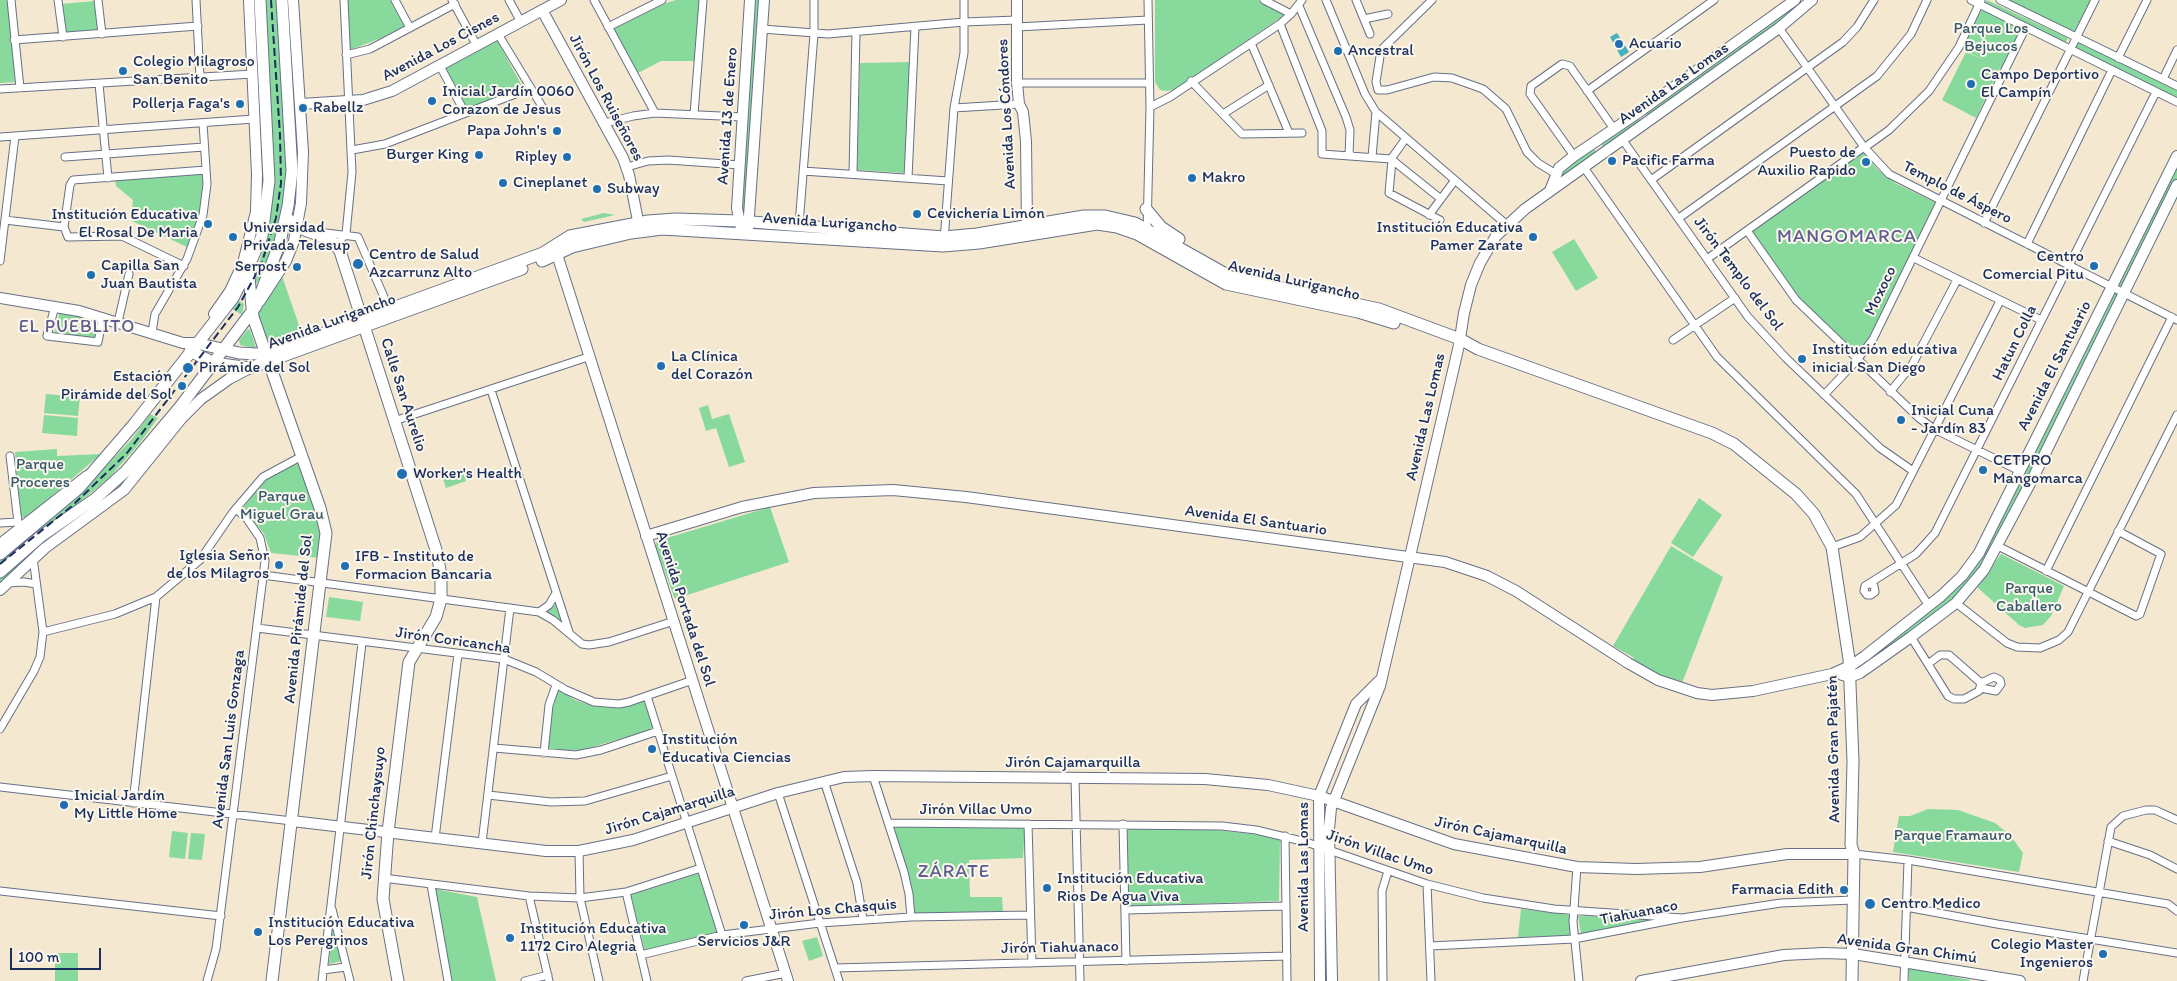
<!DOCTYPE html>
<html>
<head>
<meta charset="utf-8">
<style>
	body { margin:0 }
	#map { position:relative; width:2177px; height:981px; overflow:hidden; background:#f4e8d0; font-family:Itim,sans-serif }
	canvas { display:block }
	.scale { position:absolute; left:10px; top:948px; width:91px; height:22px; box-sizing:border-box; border:2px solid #1b2f5e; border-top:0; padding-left:6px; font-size:15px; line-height:18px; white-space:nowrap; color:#1b2f5e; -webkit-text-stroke:4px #fbf7ec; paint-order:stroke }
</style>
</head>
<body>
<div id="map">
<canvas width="2177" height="981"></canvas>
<div class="scale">100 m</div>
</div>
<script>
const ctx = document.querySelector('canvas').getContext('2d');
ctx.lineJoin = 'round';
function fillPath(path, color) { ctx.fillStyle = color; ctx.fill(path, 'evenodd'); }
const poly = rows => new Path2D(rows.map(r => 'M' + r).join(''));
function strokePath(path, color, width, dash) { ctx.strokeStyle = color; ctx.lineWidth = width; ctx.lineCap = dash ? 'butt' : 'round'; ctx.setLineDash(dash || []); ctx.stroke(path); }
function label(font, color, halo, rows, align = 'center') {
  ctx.font = font + ' Itim,sans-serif'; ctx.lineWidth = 4; ctx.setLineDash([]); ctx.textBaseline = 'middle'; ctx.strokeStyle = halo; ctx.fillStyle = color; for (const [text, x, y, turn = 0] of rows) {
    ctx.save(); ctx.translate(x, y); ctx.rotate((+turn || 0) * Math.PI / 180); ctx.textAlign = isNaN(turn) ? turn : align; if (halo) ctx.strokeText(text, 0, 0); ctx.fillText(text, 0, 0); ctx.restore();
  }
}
const green = poly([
	[0,0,8,0,15,82,0,83],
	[252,0,256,0,264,161,262,160],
	[263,0,279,0,287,131,287,186,277,236,261,278,255,285,258,266,266,241,274,183],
	[347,0,392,0,406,25,381,38,350,50],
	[676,0,699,0,695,61,661,61,638,73,613,29,657,6],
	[753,0,761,0,746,212,744,215,740,214],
	[1155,0,1258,0,1286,14,1174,90,1166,91,1160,90,1155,82],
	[1987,0,2068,38,2065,44,1985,4],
	[2009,0,2091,0,2074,32],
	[94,1,98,31,66,34,62,4],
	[1796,4,1799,7,1649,117,1646,116,1644,112],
	[1983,8,2021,28,2022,31,2002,68,2000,68,1976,118,1942,100,1966,52,1984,60,1960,48],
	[497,40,523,88,467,111,444,67],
	[2078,41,2177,89,2177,98,2074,47],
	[912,62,906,173,857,170,860,63],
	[1638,117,1641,123,1605,148,1603,147,1601,143],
	[1594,148,1596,153,1564,175,1562,174,1562,168],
	[1862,150,1877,169,1895,183,1936,203,1869,339,1857,357,1793,294,1750,233],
	[2177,161,2177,179,2124,287,2121,287,2116,285],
	[204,174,204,188,199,219,189,248,132,221,131,218,133,200,116,186,115,180],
	[604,213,615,215,584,222,581,219],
	[1574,239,1598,278,1576,291,1552,252],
	[282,276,302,334,269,346,257,312],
	[2114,291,2119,295,2005,525,1982,568,1948,604,1882,652,1879,651,1878,649,1965,577],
	[238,300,244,304,242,315,229,307],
	[60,311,99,320,95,339,54,335],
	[248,329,250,330,256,348,240,345,239,340],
	[210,386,210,389,121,485,0,584,0,576,29,550,71,521],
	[46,394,80,397,78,416,44,413],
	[708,405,712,419,729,414,745,462,729,467,716,428,706,431,699,408],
	[150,414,158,418,139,444,109,478,0,567,0,558,107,465,132,439],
	[44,415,78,418,77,436,42,433],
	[57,449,57,456,101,454,26,518,21,517,15,452],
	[300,462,318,515,321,532,320,558,271,553,264,534,243,508,266,479],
	[462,469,466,481,446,488,442,476],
	[1699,498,1722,515,1693,557,1671,543],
	[770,507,789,562,675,599,655,546,657,541],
	[1671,546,1723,577,1682,683,1659,675,1634,661,1633,657,1613,646],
	[2001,554,2064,586,2051,616,2043,625,2025,628,2019,625,1977,587],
	[329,597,363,602,360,621,326,617],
	[557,603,563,623,546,613],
	[558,689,575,700,593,706,619,708,645,699,654,729,582,750,547,750,549,723],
	[1928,809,1958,810,1995,823,2010,835,2023,853,2019,872,1893,852,1899,816,1910,816],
	[892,826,1025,826,1023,858,969,860,970,897,1002,897,1003,911,914,914],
	[1127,828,1206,829,1280,837,1279,901,1129,906],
	[172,831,188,833,185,859,169,857],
	[191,833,205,834,202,860,188,859],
	[1321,852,1325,854,1329,981,1324,981],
	[700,873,718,934,645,951,631,895],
	[434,889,477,897,496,981,451,981],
	[1521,909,1570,915,1571,936,1518,937],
	[1578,916,1652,917,1653,920,1581,934],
	[333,926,341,961,329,964],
	[817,937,823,956,809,961,802,941],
	[55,953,78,953,78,981,55,981],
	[1909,968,1970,980,1970,981,1909,981]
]);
const water = poly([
	[1617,33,1629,52,1621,57,1610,37]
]);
const street = poly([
	[11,0,20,88],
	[58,0,63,37],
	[98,0,102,34],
	[196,0,200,77],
	[395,0,410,28],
	[452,0,477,46],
	[509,0,521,22],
	[594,0,655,113],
	[1264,0,1291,14],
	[1326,0,1365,94,1376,112,1507,225],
	[1356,0,1370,34],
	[1432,0,1381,50,1376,82,1378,90,1387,90,1434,77,1452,78,1483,89,1506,109,1527,152,1538,163,1556,174],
	[1971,0,2177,102],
	[2000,0,2177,86],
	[1299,6,1346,117,1350,130,1349,156],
	[1364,19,1388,14],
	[1280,24,1322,131,1322,154,1391,159],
	[608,27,662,0],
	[1017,27,1148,20],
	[1779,28,1864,147,1889,174,2177,320],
	[762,29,828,34,964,22,1017,20],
	[498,34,543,108],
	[14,40,198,26],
	[1251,43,1289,133],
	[346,55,370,49,455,4],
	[2118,58,2147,0],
	[440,66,465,113],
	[2163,79,2177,50],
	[1191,81,1242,134,1302,133],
	[1017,83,1149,83],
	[99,84,108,178],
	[0,89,253,74],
	[1587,91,1714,0],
	[1150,107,1170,97,1280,24,1291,14,1302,0],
	[954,108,1019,104],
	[694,114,703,0],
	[1223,114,1269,85],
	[605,123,633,116,655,113,743,117],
	[0,137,254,119],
	[1622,139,1748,317,1786,358,1880,448,1913,471],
	[1864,148,1889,130,1929,91,1959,47,1981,0],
	[352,150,385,144,531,88],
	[1574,156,1530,94,1531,86,1562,64,1570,66,1614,129],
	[65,157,204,147],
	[1372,157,1376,112],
	[1391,159,1441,199],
	[1391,159,1406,138],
	[1392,160,1389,193,1440,220],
	[1583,166,1717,357,1856,494,1929,606],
	[627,167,648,161,668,160,740,165],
	[803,171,948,181],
	[853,174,856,32],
	[908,178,915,27],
	[1651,180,1843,42,1857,27,1874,0],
	[1429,215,1455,180],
	[1679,218,1877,76,1911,34,1927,0],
	[5,220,64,227],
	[1984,223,2095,0],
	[799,225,814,34,814,0],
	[318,232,358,237,384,297],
	[1147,232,1150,107,1148,0],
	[1748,232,1796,300,1919,418,1934,429,2020,471],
	[944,241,954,108,964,53,964,0],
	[2027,244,2112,70],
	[336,245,346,234,352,172,344,0],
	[1914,258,2041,320],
	[1707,259,1864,147],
	[0,261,15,136],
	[184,266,122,236,68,237,64,227,70,185,73,180,206,170],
	[55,306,47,336,98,342,103,317],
	[118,322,129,274],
	[152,332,155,314,187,259,203,215,207,184,203,123],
	[1673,340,1735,298],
	[491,390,569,632],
	[1890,392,1912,365,1957,280],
	[1824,395,1857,360,1873,339,2026,27],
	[394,421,588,357],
	[10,456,18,522],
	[0,523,18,522,19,524],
	[1998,546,2136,616,2140,614,2161,554,2118,531],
	[1832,547,1860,537,1896,505,2000,301],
	[2046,571,2172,317],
	[263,575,539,612,553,620,582,644,589,645,609,642,674,621],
	[7,583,24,582,36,584],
	[1871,584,1874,586,1875,592,1871,595,1867,595,1864,591,1865,586,1916,554,1935,533,2156,92],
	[1956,603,2007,643,2017,647,2040,648,2059,640,2068,632,2177,415],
	[539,612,549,605,556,593],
	[257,628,504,659,536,672,566,690,594,702,619,704,629,702,693,680],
	[43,632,115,614,156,597,200,560,233,512,263,477,302,456],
	[1911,637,1948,696,1954,699,1964,699,1979,691,1981,683],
	[1928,664,1940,655,1949,655,1981,683],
	[1981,688,1996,691,2001,684,2000,680,1994,677,1981,683],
	[647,696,722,935],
	[0,729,34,671,40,657,43,632,33,558],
	[494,748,576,755,601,750,658,731],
	[544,753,549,705,556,685],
	[873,776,904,872,909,894,911,917],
	[1075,778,1080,981],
	[824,781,857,883,863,919],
	[0,787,292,821],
	[778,793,839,981],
	[488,795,551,802,585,801,672,776],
	[133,803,156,597],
	[889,823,1222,826,1256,830,1306,842,1427,884,1483,898,1554,909,1682,918],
	[1028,824,1032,963],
	[1123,824,1126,961],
	[1285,836,1287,981],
	[435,838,458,654],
	[2108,841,2150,855,2177,869],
	[482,843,510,608],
	[579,851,580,898,599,981],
	[1854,854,1908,860,2168,904,2177,911],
	[1577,867,1573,922,1579,981],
	[383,878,529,896,580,898,626,892,701,868],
	[1427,884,1431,981],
	[431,885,448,981],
	[0,891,221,916],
	[626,892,647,981],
	[529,896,549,981],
	[1906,907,1997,924,2177,953],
	[332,909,350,981],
	[1125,910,1286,906],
	[1430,946,1574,939,1682,918,1781,903,1853,900],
	[641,955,722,935,820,923,911,917,1030,915],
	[835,968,1287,956],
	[323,970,346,967],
	[207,981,216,949,265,561,260,538,247,519,236,509],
	[322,981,362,643],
	[525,981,548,975],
	[746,981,786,973],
	[1383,981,1382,891,1388,871],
	[1904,981,1908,860],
	[2083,981,2111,827,2123,816,2146,810,2155,810,2177,820]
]);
const secondary = poly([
	[1017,0,1017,83,1019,104,1023,112,1026,141,1027,226],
	[542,10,623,158,629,175,640,231],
	[301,104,363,100,392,91,561,0],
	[1551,188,1559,168,1574,156,1639,112,1795,0],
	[741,228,737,208,750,0],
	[748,230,764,0],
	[555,248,788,981],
	[0,298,79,311,183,343,196,343],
	[260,301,286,261,294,241,301,203,303,152,293,0],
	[214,314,230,291,243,263,256,212,257,174,249,0],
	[646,536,742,507,814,493,893,490,966,497,1445,562,1487,576,1516,591,1628,663,1658,680,1697,693,1712,695,1753,691,1832,674,1852,665,1865,656,1941,596,1962,576,1979,553,2177,156],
	[0,544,87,476],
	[0,590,45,548,124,490,181,419,201,399,229,379,250,368],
	[1842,675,1850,677,1860,673,1911,637,1956,603,1984,570,2033,478,2177,185],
	[292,821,546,851,579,851,633,840,778,793,844,777,873,776,1205,779,1268,785,1319,796,1454,844,1577,867,1636,869,1700,867,1787,854,1854,854],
	[1320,981,1319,796,1356,704,1379,681],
	[1332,981,1329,829,1331,808,1380,686,1459,345,1464,313,1471,285,1480,263,1496,236,1525,209,1779,28,1812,0],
	[1641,981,1784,955,1824,953,1853,954,2020,981]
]);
const primary = poly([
	[1146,209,1161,227,1179,239],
	[286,217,297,227,331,240,340,251,437,553,441,576,441,599,436,617,409,662,388,832,383,899,398,981],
	[542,261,572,247,631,233,662,229,943,246,979,243,1097,224,1117,227,1137,234,1226,284,1358,312,1394,323],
	[248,268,253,317,320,508,326,533,272,981],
	[196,343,239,353,257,354,272,352,543,253,570,236,648,221,676,219,739,221,944,237,977,234,1084,216,1105,216,1135,223,1231,277,1379,309,1460,339,1478,349,1712,433,1734,444,1796,494,1814,514,1832,547,1849,659,1853,761,1851,845,1854,854,1852,981],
	[190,351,214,363,250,368,522,269],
	[0,554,79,488,135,423,233,298,248,268,262,236,269,181,260,0],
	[0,572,40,537,95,499,126,471,180,407,256,306,280,242,288,206,292,171,282,0]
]);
const rail = poly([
	[0,564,72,506,127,453,238,307,261,265,276,218,281,183,280,135,271,0]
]);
const markers = [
	[1619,44,5,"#1f6fb2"],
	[1338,51,5,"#1f6fb2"],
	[123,71,5,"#1f6fb2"],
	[1971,84,5,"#1f6fb2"],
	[432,101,5,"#1f6fb2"],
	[240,104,5,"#1f6fb2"],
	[303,108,5,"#1f6fb2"],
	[557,131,5,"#1f6fb2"],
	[479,155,5,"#1f6fb2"],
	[567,157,5,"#1f6fb2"],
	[1612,161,5,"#1f6fb2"],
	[1866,162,5,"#1f6fb2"],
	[1192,178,5,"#1f6fb2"],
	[503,183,5,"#1f6fb2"],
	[597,189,5,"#1f6fb2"],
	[917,214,5,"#1f6fb2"],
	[208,224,5,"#1f6fb2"],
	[233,237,5,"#1f6fb2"],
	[1533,237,5,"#1f6fb2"],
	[358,264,6,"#1f6fb2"],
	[2094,266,5,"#1f6fb2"],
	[297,267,5,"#1f6fb2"],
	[91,275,5,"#1f6fb2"],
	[1802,359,5,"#1f6fb2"],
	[661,366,5,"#1f6fb2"],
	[188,368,6,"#1f6fb2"],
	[182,386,5,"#1f6fb2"],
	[1901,420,5,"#1f6fb2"],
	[1983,470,5,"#1f6fb2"],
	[402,474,6,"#1f6fb2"],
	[279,565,5,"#1f6fb2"],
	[345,566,5,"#1f6fb2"],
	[652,749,5,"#1f6fb2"],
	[64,805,5,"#1f6fb2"],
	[1047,888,5,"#1f6fb2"],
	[1844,890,5,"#1f6fb2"],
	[1870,904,6,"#1f6fb2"],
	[744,925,5,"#1f6fb2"],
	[258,932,5,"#1f6fb2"],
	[510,938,5,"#1f6fb2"],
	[2103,954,5,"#1f6fb2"]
];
const parkNames = [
	["Parque Los",1991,29],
	["Bejucos",1991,47],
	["Parque",40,465],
	["Proceres",40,483],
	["Parque",282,497],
	["Miguel Grau",282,515],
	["Parque",2029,589],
	["Caballero",2029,607],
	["Parque Framauro",1953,836]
];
const poiNames = [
	["Acuario",1629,44],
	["Ancestral",1348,51],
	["Colegio Milagroso",133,62],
	["San Benito",133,80],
	["Campo Deportivo",1981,75],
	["El Campín",1981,93],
	["Inicial Jardín 0060",442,92],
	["Corazon de Jesus",442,110],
	["Pollerįa Faga's",230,104,"right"],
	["Rabellz",313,108],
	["Papa John's",547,131,"right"],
	["Puesto de",1856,153,"right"],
	["Auxilio Rapido",1856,171,"right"],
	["Burger King",469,155,"right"],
	["Ripley",557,157,"right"],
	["Pacific Farma",1622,161],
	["Makro",1202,178],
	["Cineplanet",513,183],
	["Subway",607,189],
	["Cevichería Limón",927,214],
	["Institución Educativa",198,215,"right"],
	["El Rosal De Maria",198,233,"right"],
	["Universidad",243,228],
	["Privada Telesup",243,246],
	["Institución Educativa",1523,228,"right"],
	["Pamer Zarate",1523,246,"right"],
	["Centro de Salud",369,255],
	["Azcarrunz Alto",369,273],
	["Centro",2084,257,"right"],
	["Comercial Pitu",2084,275,"right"],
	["Capilla San",101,266],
	["Juan Bautista",101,284],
	["Serpost",287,267,"right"],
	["Institución educativa",1812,350],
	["inicial San Diego",1812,368],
	["La Clínica",671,357],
	["del Corazón",671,375],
	["Pirámide del Sol",199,368],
	["Estación",172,377,"right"],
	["Pirámide del Sol",172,395,"right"],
	["Inicial Cuna",1911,411],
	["- Jardín 83",1911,429],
	["CETPRO",1993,461],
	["Mangomarca",1993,479],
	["Worker's Health",413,474],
	["Iglesia Señor",269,556,"right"],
	["de los Milagros",269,574,"right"],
	["IFB - Instituto de",355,557],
	["Formacion Bancaria",355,575],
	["Institución",662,740],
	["Educativa Ciencias",662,758],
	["Inicial Jardín",74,796],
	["My Little Home",74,814],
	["Institución Educativa",1057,879],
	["Rios De Agua Viva",1057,897],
	["Farmacia Edith",1834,890,"right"],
	["Centro Medico",1881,904],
	["Institución Educativa",268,923],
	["Los Peregrinos",268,941],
	["Institución Educativa",520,929],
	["1172 Ciro Alegria",520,947],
	["Servicios J&R",744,942,"center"],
	["Colegio Master",2093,945,"right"],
	["Ingenieros",2093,963,"right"]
];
const streetNames = [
	["Avenida Los Cisnes",441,47,-28],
	["Avenida Las Lomas",1674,84,-35],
	["Jirón Los Ruiseñores",606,98,62],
	["Avenida Los Cóndores",1007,114,-93],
	["Avenida 13 de Enero",728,116,-86],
	["Templo de Áspero",1957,193,27],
	["Avenida Lurigancho",830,223,4],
	["Jirón Templo del Sol",1738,274,53],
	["Avenida Lurigancho",1294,281,13],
	["Moxoco",1881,291,-64],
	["Avenida Lurigancho",332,322,-20],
	["Hatun Colla",2015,343,-64],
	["Avenida El Santuario",2055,366,-63],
	["Calle San Aurelio",403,395,72],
	["Avenida Las Lomas",1426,417,-77],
	["Avenida El Santuario",1256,521,8],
	["Avenida Portada del Sol",685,609,72],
	["Avenida Pirámide del Sol",299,619,-84],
	["Jirón Coricancha",453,641,8],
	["Avenida San Luis Gonzaga",229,739,-83],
	["Avenida Gran Pajatén",1834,749,-91],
	["Jirón Cajamarquilla",1073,763],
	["Jirón Villac Umo",976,810],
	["Jirón Cajamarquilla",670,811,-17],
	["Jirón Chinchaysuyo",374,813,-84],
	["Jirón Cajamarquilla",1501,836,12],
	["Jirón Villac Umo",1380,853,19],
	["Avenida Las Lomas",1304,867,-90],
	["Jirón Los Chasquis",833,910,-5],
	["Tiahuanaco",1639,913,-11],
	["Jirón Tiahuanaco",1060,948,-1],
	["Avenida Gran Chimú",1907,949,8]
];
const neighbourhoodNames = [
	["EL PUEBLITO",77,327]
];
const quarterNames = [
	["MANGOMARCA",1847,237],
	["ZÁRATE",954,872]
];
fillPath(green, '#87da9b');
fillPath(water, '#43b2bd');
strokePath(street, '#677086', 9);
strokePath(secondary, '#677086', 12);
strokePath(primary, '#677086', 13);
strokePath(street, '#fff', 7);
strokePath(secondary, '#fff', 10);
strokePath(primary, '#fff', 11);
strokePath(rail, '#1b2f5e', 2, [8, 4]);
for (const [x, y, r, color] of markers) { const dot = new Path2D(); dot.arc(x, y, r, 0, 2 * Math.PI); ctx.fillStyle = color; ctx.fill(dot); strokePath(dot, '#fbf7ec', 2); }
label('16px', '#365a6d', '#fbf7ec', parkNames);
label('16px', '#1b2f5e', '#fbf7ec', poiNames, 'left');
label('16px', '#1b2f5e', '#fbf7ec', streetNames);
ctx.letterSpacing = '1px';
label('18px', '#5d5e8f', '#fbf7ec', neighbourhoodNames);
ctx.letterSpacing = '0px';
ctx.letterSpacing = '1px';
label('19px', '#5d5e8f', '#fbf7ec', quarterNames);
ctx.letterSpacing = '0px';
</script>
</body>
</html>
